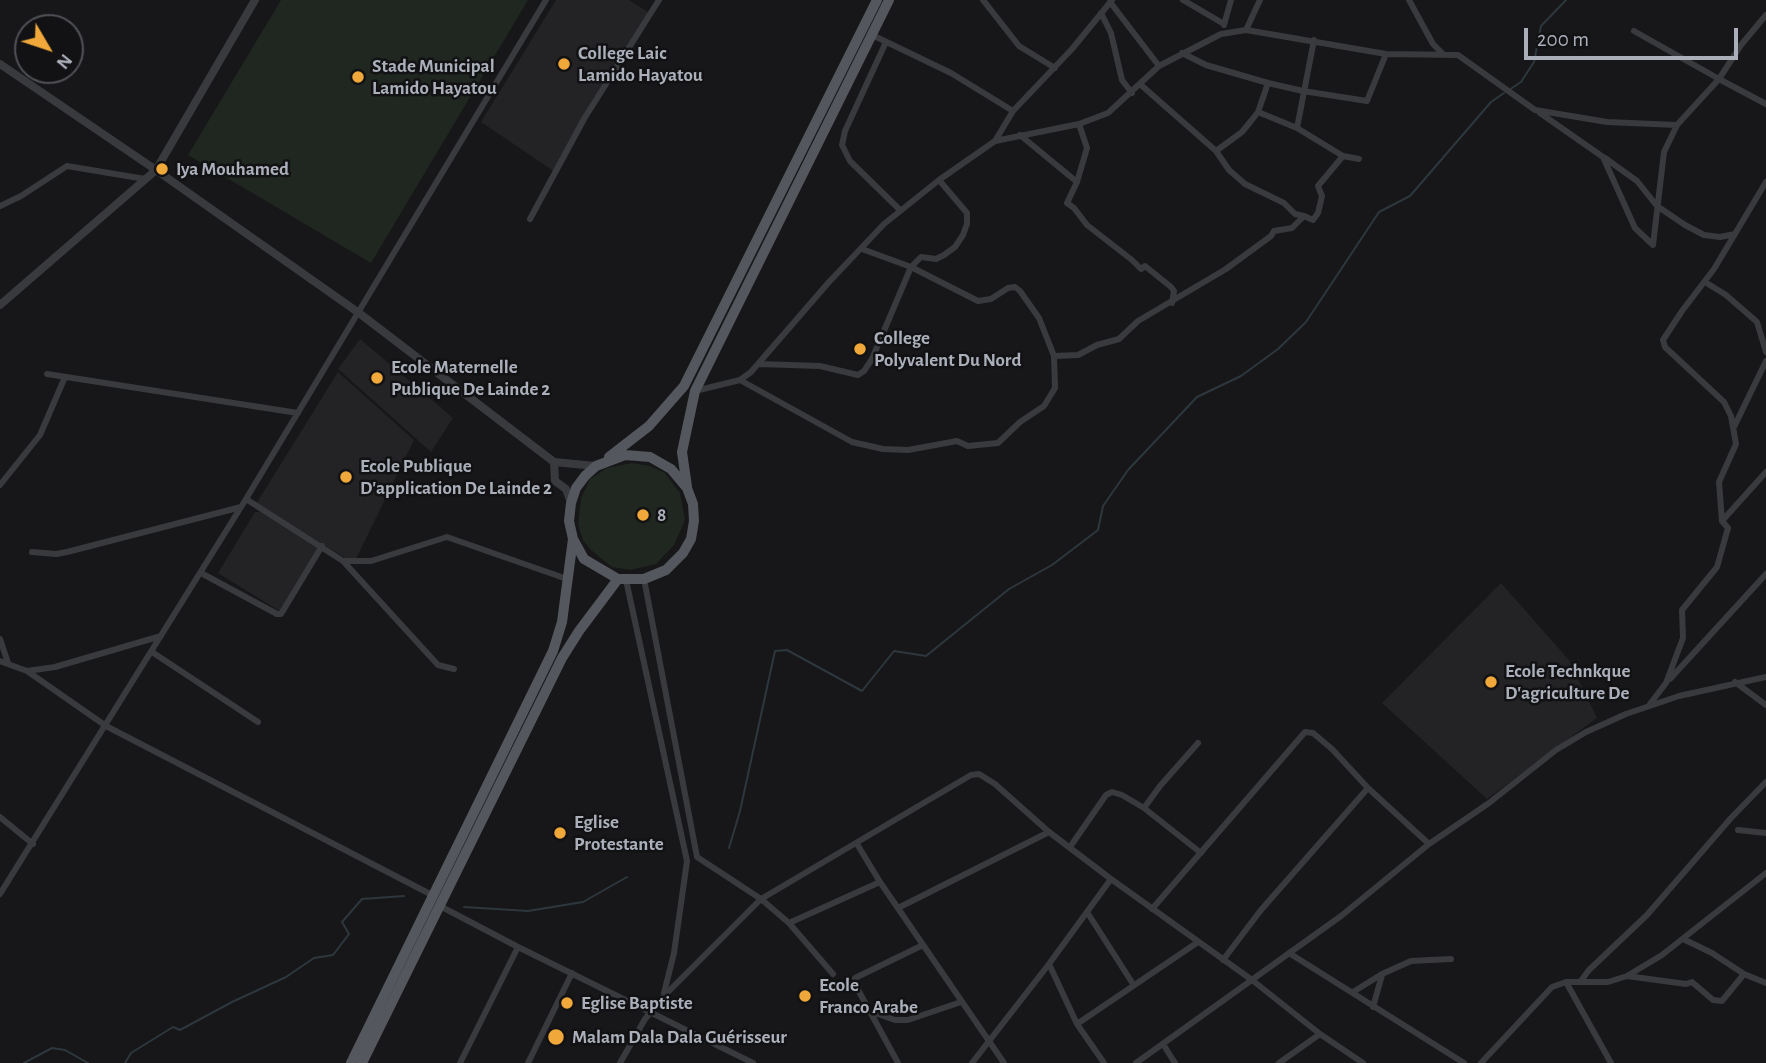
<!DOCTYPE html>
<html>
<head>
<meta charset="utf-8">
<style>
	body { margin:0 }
	#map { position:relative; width:1766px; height:1063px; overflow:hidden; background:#171719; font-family:"Alegreya Sans",sans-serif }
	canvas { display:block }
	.north { position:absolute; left:14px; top:14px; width:70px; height:70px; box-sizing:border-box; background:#121214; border:2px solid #4f5156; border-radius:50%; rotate:129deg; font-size:19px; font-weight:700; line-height:28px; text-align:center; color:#aaafb9 }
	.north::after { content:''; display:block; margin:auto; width:24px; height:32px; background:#efa839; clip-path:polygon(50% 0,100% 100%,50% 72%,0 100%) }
	.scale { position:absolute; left:1524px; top:28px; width:214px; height:32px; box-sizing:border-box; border:4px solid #aaafb9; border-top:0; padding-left:9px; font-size:21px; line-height:24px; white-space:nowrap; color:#aaafb9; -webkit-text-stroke:5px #121214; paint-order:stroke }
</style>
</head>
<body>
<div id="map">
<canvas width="1766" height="1063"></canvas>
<div class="north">N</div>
<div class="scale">200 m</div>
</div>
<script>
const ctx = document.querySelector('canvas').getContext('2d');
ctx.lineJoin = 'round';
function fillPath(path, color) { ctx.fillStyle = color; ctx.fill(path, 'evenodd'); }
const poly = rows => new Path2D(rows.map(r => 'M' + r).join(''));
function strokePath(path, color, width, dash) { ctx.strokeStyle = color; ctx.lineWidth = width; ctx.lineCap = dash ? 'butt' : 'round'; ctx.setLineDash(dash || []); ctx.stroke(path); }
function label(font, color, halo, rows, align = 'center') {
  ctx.font = font + ' "Alegreya Sans",sans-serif'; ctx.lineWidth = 5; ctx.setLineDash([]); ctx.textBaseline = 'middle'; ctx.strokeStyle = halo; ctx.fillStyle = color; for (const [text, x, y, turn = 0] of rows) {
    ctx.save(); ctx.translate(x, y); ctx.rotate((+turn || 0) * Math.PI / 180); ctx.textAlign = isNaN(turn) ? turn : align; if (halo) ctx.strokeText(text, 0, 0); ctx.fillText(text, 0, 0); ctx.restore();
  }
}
const built = poly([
	[556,0,629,0,651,14,555,172,481,122],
	[360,339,453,418,431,452,338,369],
	[338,372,414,440,354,563,256,504],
	[255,512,262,512,318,547,281,612,218,573],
	[1501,583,1569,660,1597,718,1487,799,1382,703]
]);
const green = poly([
	[281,0,528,0,371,263,188,155],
	[632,463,650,466,665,473,680,493,685,520,674,545,656,564,630,570,612,567,591,550,583,540,578,524,581,498,590,479,607,468]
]);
const stream = poly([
	[1509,90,1521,82,1534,62,1541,26,1566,0],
	[729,848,740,811,775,651,787,650,862,691,894,651,926,656,1009,589,1052,565,1098,530,1103,506,1128,470,1197,397,1241,376,1278,349,1306,322,1379,212,1410,196,1491,102,1504,93],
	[464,907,528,911,583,902,627,877],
	[24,1063,52,1048,65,1050,88,1063],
	[125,1063,131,1053,173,1027,180,1030,232,1002,286,977,314,958,333,955,349,934,342,922,362,899,404,896]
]);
const minor = poly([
	[983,0,1019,46,1055,68],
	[1183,0,1224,24],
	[1409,0,1433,44,1444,55],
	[1110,2,1159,66],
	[1101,13,1111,33,1122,80,1132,93],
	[1224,25,1231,0],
	[1246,30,1260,0],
	[1634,31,1719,79,1741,45,1766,15],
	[872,35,951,73,1013,111],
	[886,42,845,131,842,145,850,161,900,210],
	[1182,53,1206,65,1268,83,1303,91,1367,101,1386,54],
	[1141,85,1216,151,1229,170,1245,184,1284,203,1295,214,1304,216],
	[1258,112,1297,128,1343,156,1359,159],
	[1540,113,1603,157,1635,228,1653,245,1664,152,1677,125],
	[1079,124,1087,148,1077,182,1067,203,1074,208,1087,225,1132,260,1141,269,1145,266,1171,287,1174,291,1172,303],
	[1297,128,1314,40],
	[1020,135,1077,182],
	[995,141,1079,124,1108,113,1159,66,1221,34,1246,30,1386,54,1458,55,1535,110,1607,122,1677,125,1719,79,1766,104],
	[1216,151,1242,132,1251,121,1258,112,1268,83],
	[1605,158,1637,181,1657,206,1685,225,1704,235,1720,237,1735,234],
	[0,206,21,196,67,166,145,179],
	[530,219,584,119,659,0],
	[1705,282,1726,295,1757,322,1766,352],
	[1054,356,1078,355,1097,345,1119,339,1138,321,1226,269,1271,236,1274,231,1292,228,1304,216,1313,220,1318,213,1322,196,1318,186,1343,156],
	[759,364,820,366,858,375,864,371,872,359,911,267,921,257,936,259,944,255,955,247,963,235,967,224,967,213,939,180],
	[47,374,298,413],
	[740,380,852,442,883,449,908,450,957,441,968,446,998,443,1020,422,1044,406,1055,388,1054,356,1039,318,1020,291,1015,287,1008,288,991,299,978,301,911,267,862,249],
	[695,391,740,380,751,372,829,282,884,224,939,180,995,141,1013,111,1072,49,1112,0],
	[1734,427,1766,361],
	[0,485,40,435,65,377],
	[246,499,343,561,371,561,447,537,567,579],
	[1722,521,1766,472],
	[32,552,56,554,67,552,241,507],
	[343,561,438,665,454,669],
	[201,573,277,614,281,614,322,546],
	[644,579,697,857,761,899,789,923,833,974],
	[626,580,687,861,674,953,664,993],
	[0,639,8,663],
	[152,652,258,722],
	[0,661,27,671,55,667,161,636],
	[27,671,106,726,434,896],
	[1670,679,1766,574],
	[1735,682,1766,705],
	[1650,704,1666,683,1683,638,1682,610,1717,567,1728,528,1722,521,1719,482,1736,444,1731,416,1724,402,1665,347,1663,340,1682,311,1714,269,1766,182],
	[1144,808,1160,786,1198,743],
	[0,817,33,844],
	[1738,830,1766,833],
	[857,844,880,882],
	[1070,847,1106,795,1112,792,1122,795,1144,808,1201,853],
	[0,894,246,499,546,0],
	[440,906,518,947,753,1063],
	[898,908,1049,832],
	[1152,909,1305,732,1313,733,1332,749,1368,788,1429,844],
	[1087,912,1133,984],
	[789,923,880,882,1004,1063],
	[1683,939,1712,953,1744,974,1766,983],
	[1289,953,1464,1063],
	[1223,960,1261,910,1368,788],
	[1049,964,1077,1024,1104,1063],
	[1627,976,1686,984,1692,982,1713,1000,1722,1001,1744,974],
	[1566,982,1611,1063],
	[1580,982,1589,970,1647,915,1731,818,1766,782],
	[1353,992,1382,974,1411,961,1451,959],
	[1373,1007,1382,975],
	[872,1012,895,1020,908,1020,961,1002],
	[1077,1024,1198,942],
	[1163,1044,1175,1063],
	[460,1063,518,947],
	[528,1063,572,973],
	[620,1063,645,1019,664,996,761,899,971,775,979,774,995,784,1049,832,1111,879,1252,980,1320,1034,1363,1063],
	[898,1063,856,986,855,978,923,945],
	[972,1063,1049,964,1111,879],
	[1136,1063,1341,916,1429,844,1489,803,1556,750,1586,732,1626,714,1679,696,1766,677],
	[1279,1063,1320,1034],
	[1481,1063,1552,987,1566,982,1608,982,1627,976,1662,955,1766,873]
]);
const tertiary = poly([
	[0,64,156,170,359,313,554,462,596,466],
	[0,305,156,170,255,0],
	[554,462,555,481,566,489,571,503]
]);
const primary = poly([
	[609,457,649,426,684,386,877,0],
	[687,487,682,452,695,391,889,0],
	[351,1063,553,651,562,622,573,539,569,521,571,503,576,488,585,476,596,466,625,455,650,457,671,469,687,488,693,504,694,521,691,539,683,553,666,570,644,579,618,579,584,559,573,539],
	[362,1063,562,658,579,631,618,579]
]);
const markers = [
	[564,64,7,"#efa839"],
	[358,77,7,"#efa839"],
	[162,169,7,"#efa839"],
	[860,349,7,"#efa839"],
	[377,378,7,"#efa839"],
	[346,477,7,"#efa839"],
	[643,515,7,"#efa839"],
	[1491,682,7,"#efa839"],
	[560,833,7,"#efa839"],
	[805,996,7,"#efa839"],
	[567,1003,7,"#efa839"],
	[556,1037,9,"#efa839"]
];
const poiNames = [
	["College Laic",578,53],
	["Lamido Hayatou",578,75],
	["Stade Municipal",372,66],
	["Lamido Hayatou",372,88],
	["Iya Mouhamed",176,169],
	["College",874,338],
	["Polyvalent Du Nord",874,360],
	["Ecole Maternelle",391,367],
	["Publique De Lainde 2",391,389],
	["Ecole Publique",360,466],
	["D'application De Lainde 2",360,488],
	["8",657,515],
	["Ecole Technkque",1505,671],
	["D'agriculture De",1505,693],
	["Eglise",574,822],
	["Protestante",574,844],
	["Ecole",819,985],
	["Franco Arabe",819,1007],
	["Eglise Baptiste",581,1003],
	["Malam Dala Dala Guérisseur",572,1037]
];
fillPath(built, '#232326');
fillPath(green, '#1f2720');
strokePath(stream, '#2d373d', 2);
strokePath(minor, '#383a3e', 6);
strokePath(tertiary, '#383a3e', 8);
strokePath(primary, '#54575d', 10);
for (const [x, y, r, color] of markers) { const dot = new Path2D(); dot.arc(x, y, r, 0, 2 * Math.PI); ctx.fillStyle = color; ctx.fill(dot); strokePath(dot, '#121214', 2.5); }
label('bold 19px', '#aaafb9', '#121214', poiNames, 'left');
</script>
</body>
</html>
